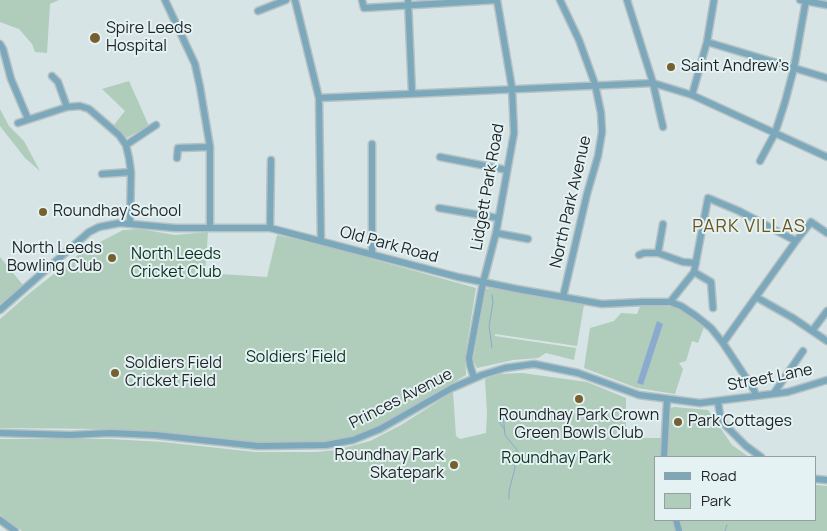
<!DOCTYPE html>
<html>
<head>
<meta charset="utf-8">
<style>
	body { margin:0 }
	#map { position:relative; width:827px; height:531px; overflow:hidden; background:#d7e4e6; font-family:Manrope,sans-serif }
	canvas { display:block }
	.legend { position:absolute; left:654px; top:456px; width:162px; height:65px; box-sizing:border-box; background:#e4f2f3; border:1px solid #959fa0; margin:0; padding:6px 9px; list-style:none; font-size:15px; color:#1f2324 }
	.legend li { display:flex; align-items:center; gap:10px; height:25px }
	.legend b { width:25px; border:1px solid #959fa0 }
</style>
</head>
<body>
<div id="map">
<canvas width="827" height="531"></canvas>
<ul class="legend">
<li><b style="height:6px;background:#7ca8bc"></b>Road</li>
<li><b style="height:14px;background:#b0ccba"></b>Park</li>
</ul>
</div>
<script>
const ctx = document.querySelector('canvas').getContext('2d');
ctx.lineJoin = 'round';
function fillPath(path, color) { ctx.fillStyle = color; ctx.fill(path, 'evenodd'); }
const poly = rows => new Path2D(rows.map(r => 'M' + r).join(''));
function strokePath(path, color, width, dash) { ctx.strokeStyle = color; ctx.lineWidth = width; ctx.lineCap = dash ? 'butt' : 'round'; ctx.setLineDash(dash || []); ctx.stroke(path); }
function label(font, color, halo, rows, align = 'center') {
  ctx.font = font + ' Manrope,sans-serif'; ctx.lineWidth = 4; ctx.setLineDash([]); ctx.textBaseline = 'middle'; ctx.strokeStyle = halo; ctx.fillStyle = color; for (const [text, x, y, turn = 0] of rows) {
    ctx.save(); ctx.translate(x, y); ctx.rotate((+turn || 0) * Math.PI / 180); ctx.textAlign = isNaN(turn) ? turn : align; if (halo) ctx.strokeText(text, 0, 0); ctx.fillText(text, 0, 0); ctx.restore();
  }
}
const green = poly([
	[0,0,59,0,50,4,47,53,35,52,32,44,19,29,0,22],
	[129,81,149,126,126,138,114,125,125,111,102,89],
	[0,109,9,126,24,141,40,171,25,158,0,126],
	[140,229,175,235,208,232,205,273,267,277,277,235,318,244,476,288,465,356,466,375,377,427,348,438,322,442,286,444,258,442,195,436,107,429,0,428,0,319,31,292,83,251,123,230],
	[0,257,23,285,0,304],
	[490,288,584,305,577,346,495,334,495,336,576,348,574,360,546,353,538,358,513,360,477,368,473,361,486,289],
	[640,306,666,306,678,308,704,327,698,343,692,341,686,361,679,363,683,369,675,394,637,388,584,368,590,328,614,321,621,313,637,314],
	[522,373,587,382,626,398,626,438,669,438,671,408,674,407,708,410,732,445,749,457,656,457,656,520,816,520,816,485,827,486,827,531,22,531,0,515,0,439,110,439,163,442,255,452,316,452,336,450,370,441,401,425,453,392,456,436,460,439,486,433,487,413,485,379,500,374]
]);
const water = poly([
	[657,321,663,324,643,385,637,383]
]);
const stream = poly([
	[492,295,493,302,489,326,492,348],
	[503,415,505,435,517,450,517,453,513,458,515,468,509,491,509,499],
	[500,416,500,423,504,429],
	[725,531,727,525]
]);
const minor = poly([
	[165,0,195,64,200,87,210,147,210,227],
	[295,0,319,98,321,241],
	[362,0,364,8,497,0,512,88,514,133,496,233,483,283,469,358,470,365,474,378],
	[408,0,412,93],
	[560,0,579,40,595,84,601,113,602,132,598,156,587,194,563,297],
	[627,0,653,83,663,127],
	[800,0,827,5],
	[258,11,286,0],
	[707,42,827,78],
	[0,44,3,49,11,79,28,119],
	[52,76,58,82,67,107],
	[692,95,707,42,714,0],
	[319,98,653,83,692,95,827,157],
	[18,123,67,107,80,106,89,109,119,135,126,145,129,158,131,172,130,224],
	[372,144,372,254],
	[126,145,156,125],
	[440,157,507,170],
	[177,158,178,148,210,147],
	[760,161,775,133,785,102,794,68,806,0],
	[102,174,131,172],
	[439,208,498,218],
	[663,224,658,253,683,262,696,263],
	[270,228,271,160],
	[496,233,528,239],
	[639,255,644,253,658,253],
	[694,272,711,282,713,308],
	[756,297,793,318,827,341],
	[670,302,694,272,708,198,739,211,796,241],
	[0,310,89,232,99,227,120,223,175,228,270,228,458,277,517,289,602,304,643,302,670,302,681,306,696,316,711,328,723,343,754,390,756,396],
	[812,331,827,311],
	[723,343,796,241,811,222,827,233],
	[774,393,803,351],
	[718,402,720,415,724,424,746,446,761,457],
	[0,433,70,435,110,433,155,435,258,446,326,445,353,440,380,429,452,388,482,375,505,368,534,364,578,373,639,395,700,403,788,392,827,380],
	[664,457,667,400],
	[816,479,827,480],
	[0,520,15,531],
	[676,520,679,531]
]);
const markers = [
	[95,38,6,"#766030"],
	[671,67,5,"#766030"],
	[43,212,5,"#766030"],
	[112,258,5,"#766030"],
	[115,373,5,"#766030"],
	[579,399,5,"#766030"],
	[678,422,5,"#766030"],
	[454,465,5,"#766030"]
];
const poiNames = [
	["Spire Leeds",106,29],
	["Hospital",106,47],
	["Saint Andrew's",681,67],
	["Roundhay School",53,212],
	["North Leeds",102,249,"right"],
	["Bowling Club",102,267,"right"],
	["Soldiers Field",125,364],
	["Cricket Field",125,382],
	["Roundhay Park Crown",579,416,"center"],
	["Green Bowls Club",579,434,"center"],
	["Park Cottages",688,422],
	["Roundhay Park",444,456,"right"],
	["Skatepark",444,474,"right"]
];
const streetNames = [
	["Lidgett Park Road",488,187,-80],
	["North Park Avenue",571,202,-77],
	["Old Park Road",389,245,15],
	["Street Lane",770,378,-11],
	["Princes Avenue",401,399,-27]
];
const parkNames = [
	["North Leeds",176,255],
	["Cricket Club",176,273],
	["Soldiers' Field",296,358],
	["Roundhay Park",556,459]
];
const neighbourhoodNames = [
	["PARK VILLAS",749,227]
];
fillPath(green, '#b0ccba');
fillPath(water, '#8aaacf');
strokePath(stream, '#8aaacf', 1);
strokePath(minor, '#b6c1c3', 9);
strokePath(minor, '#7ca8bc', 6);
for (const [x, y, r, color] of markers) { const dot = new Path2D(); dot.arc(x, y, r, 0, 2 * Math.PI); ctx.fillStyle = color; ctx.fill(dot); strokePath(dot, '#e4f2f3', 2); }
label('16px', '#1f2324', '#e4f2f3', poiNames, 'left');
label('16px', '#1f2324', '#e4f2f3', streetNames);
label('16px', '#0a321e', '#e4f2f3', parkNames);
ctx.letterSpacing = '1px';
label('18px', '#6c541b', '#e4f2f3', neighbourhoodNames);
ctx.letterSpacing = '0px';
</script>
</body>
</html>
